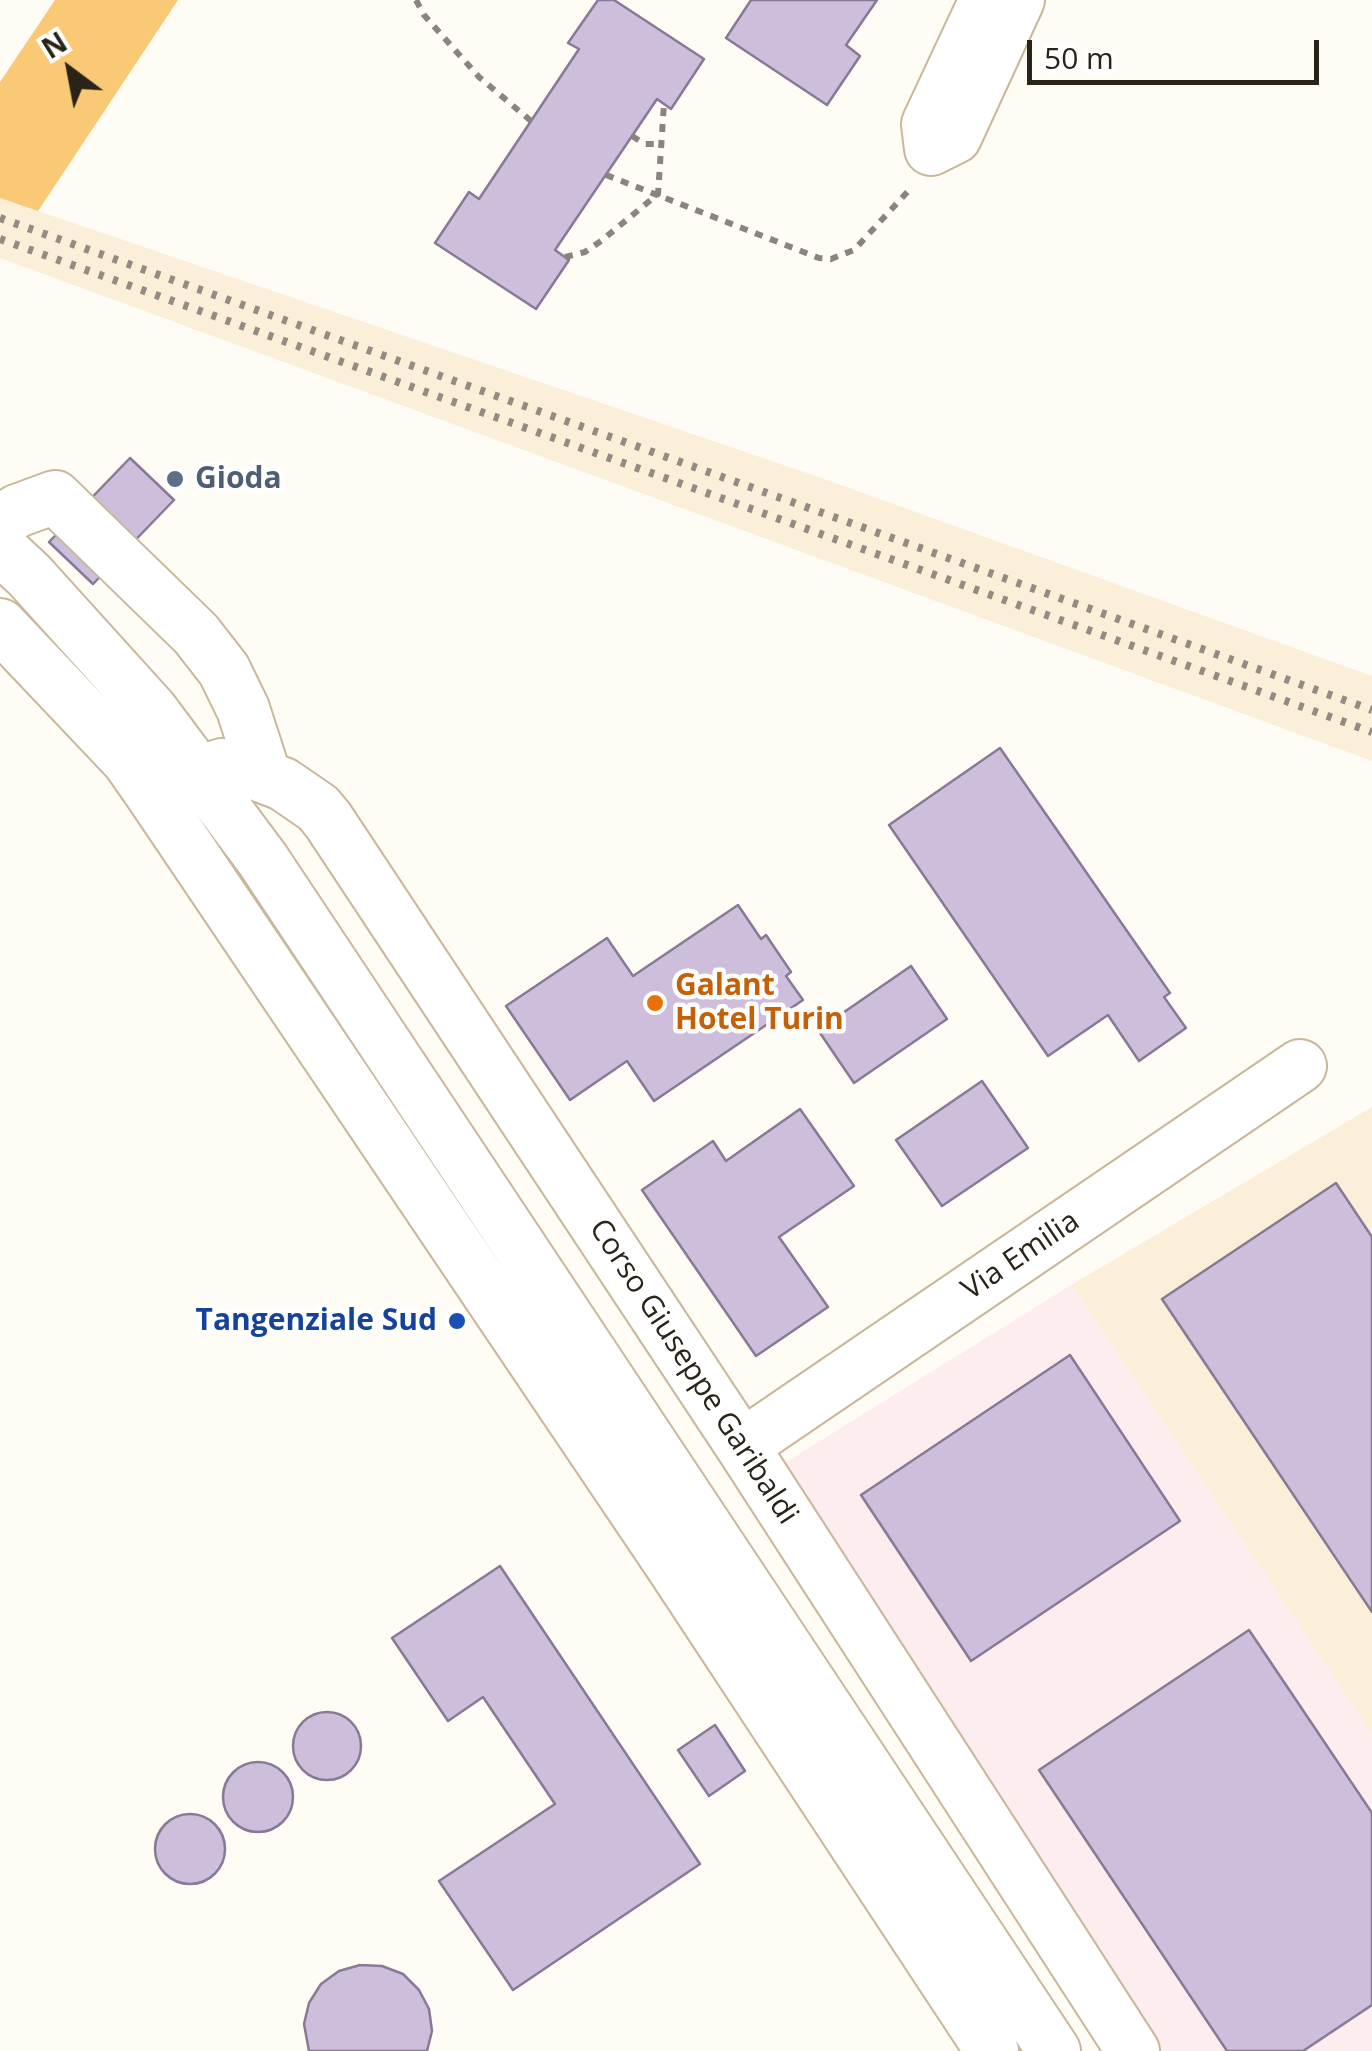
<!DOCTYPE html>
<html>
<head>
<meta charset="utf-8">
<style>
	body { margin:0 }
	#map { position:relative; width:1372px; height:2051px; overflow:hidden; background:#fffbf5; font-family:"Open Sans",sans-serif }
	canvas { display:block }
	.north { position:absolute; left:20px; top:20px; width:100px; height:100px; -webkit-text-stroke:8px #fff; paint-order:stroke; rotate:328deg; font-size:28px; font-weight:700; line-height:40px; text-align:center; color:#2a2318 }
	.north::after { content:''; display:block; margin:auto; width:35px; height:45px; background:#2a2318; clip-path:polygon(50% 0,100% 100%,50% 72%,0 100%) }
	.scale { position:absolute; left:1027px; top:40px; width:292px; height:45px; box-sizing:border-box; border:5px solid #2a2318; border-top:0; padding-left:12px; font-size:30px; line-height:35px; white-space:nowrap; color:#2a2318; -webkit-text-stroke:8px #fff; paint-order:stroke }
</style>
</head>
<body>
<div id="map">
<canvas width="1372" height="2051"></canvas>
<div class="north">N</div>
<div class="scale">50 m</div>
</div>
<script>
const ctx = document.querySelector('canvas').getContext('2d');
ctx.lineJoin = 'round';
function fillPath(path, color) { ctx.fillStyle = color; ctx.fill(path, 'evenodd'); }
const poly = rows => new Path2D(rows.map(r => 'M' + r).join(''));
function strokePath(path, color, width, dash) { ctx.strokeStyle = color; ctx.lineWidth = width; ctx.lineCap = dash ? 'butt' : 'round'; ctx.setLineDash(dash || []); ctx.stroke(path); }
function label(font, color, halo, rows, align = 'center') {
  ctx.font = font + ' "Open Sans",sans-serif'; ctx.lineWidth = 9; ctx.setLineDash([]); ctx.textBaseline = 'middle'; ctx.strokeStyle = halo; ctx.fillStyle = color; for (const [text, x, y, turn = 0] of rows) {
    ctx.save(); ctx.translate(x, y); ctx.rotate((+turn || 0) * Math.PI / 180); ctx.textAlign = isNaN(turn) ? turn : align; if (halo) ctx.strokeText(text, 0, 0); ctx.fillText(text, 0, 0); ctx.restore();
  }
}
const commercial = poly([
	[1071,1285,1372,1734,1372,2051,1133,2051,762,1477]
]);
const built = poly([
	[0,198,810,474,1372,676,1372,761,0,258],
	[1372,1107,1372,1734,1071,1285]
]);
const green = poly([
	[55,0,178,0,38,211,0,198,0,82]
]);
const building = poly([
	[598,0,614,0,704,59,671,109,657,99,555,250,569,260,536,309,435,243,469,192,479,199,579,49,568,43,598,0],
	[751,0,877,0,846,45,860,56,827,105,726,38,751,0],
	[130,458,174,500,93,584,49,542,130,458],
	[1000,748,1170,993,1164,997,1186,1028,1139,1061,1108,1015,1048,1056,889,825,1000,748],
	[738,905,761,939,766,935,791,972,786,976,803,1000,654,1101,627,1061,570,1100,506,1006,607,938,633,976,738,905],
	[911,966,947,1019,854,1083,818,1030,911,966],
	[982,1081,1028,1148,942,1206,896,1140,982,1081],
	[800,1109,854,1186,779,1237,828,1307,756,1356,642,1190,713,1141,726,1161,800,1109],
	[1336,1183,1372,1237,1372,1612,1162,1299,1336,1183],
	[1070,1355,1180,1521,971,1661,861,1495,1070,1355],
	[500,1566,700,1864,513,1990,439,1881,555,1804,483,1697,448,1721,392,1638,500,1566],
	[1249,1630,1372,1813,1372,2005,1303,2051,1227,2051,1039,1770,1249,1630],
	'293 1746a34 34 0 1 1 68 0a34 34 0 1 1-68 0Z',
	[715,1725,745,1771,709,1796,678,1750,715,1725],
	'223 1797a35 35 0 1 1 70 0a35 35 0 1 1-70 0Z',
	'155 1849a35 35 0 1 1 70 0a35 35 0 1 1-70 0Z',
	[360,1965,382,1966,403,1974,419,1990,429,2009,432,2031,427,2051,309,2051,304,2024,309,2003,321,1984,339,1971,360,1965]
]);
const path = poly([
	[416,0,424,15,479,77,531,121],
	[632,136,645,144,661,144],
	[606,175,819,258,831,259,854,250,911,188],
	[565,257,585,252,601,241,658,194,664,104]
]);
const minor = poly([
	[986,0,928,124,931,149,955,137,1018,0],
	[0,522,17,511,55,497,196,634,224,670,243,709,265,777],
	[0,548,29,575,152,711,263,860,1054,2051],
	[0,625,128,760,151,793,671,1564,992,2051],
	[174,781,222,765,254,773,283,784,318,808,328,820,742,1446,1133,2051],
	[742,1446,1300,1066]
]);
const rail = poly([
	[0,218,1372,710],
	[0,239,1372,732]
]);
const markers = [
	[175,479,10,"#5c6f8a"],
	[655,1003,10,"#e8710a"],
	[457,1321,10,"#1a4fb4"]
];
const serviceNames = [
	["Gioda",195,479]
];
const foodNames = [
	["Galant",675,986],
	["Hotel Turin",675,1020]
];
const streetNames = [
	["Via Emilia",1021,1256,-34],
	["Corso Giuseppe Garibaldi",693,1372,57]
];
const transitNames = [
	["Tangenziale Sud",437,1321]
];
fillPath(commercial, '#fdedee');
fillPath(built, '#fcefd9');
fillPath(green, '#f9c975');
fillPath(building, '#cdbfdc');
strokePath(building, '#887a95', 2.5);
strokePath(minor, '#c8b79a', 56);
strokePath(path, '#8a857c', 6, [8, 8]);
strokePath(minor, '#fff', 52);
strokePath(rail, '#928c83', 8, [5, 10]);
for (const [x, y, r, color] of markers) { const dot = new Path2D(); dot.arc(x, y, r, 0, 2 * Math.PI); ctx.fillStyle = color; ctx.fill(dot); strokePath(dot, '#fff', 4); }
label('bold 30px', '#4e5e75', '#fff', serviceNames, 'left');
label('bold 30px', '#c56008', '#fff', foodNames, 'left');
label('30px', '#2a2318', '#fff', streetNames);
label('bold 30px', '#164399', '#fff', transitNames, 'right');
</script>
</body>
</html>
